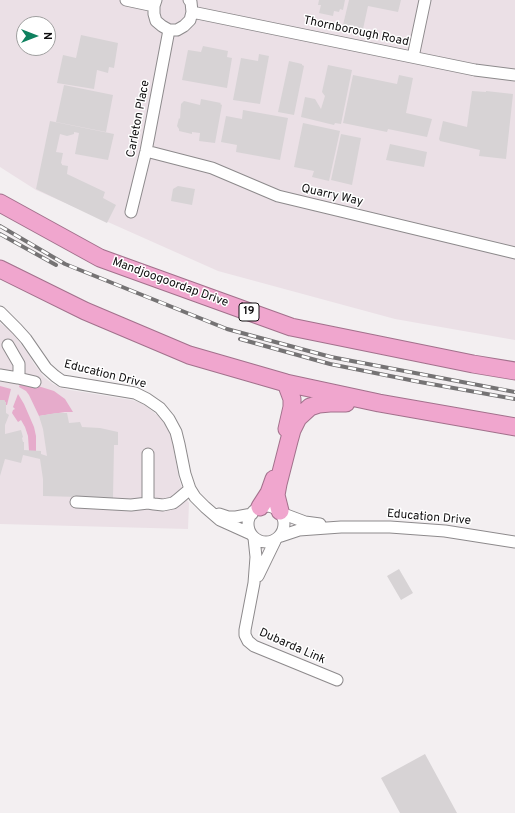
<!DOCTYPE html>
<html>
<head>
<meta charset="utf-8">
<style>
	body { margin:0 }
	#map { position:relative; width:515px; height:813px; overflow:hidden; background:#f3eff1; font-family:Overpass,sans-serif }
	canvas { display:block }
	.north { position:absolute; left:16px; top:16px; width:40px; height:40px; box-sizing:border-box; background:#fff; border:1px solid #9f9f9f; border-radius:50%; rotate:90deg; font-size:11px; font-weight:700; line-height:16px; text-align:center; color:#100f10 }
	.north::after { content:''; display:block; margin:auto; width:14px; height:18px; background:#0f815f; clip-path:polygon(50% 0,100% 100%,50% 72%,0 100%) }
</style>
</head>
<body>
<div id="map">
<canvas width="515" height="813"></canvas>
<div class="north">N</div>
</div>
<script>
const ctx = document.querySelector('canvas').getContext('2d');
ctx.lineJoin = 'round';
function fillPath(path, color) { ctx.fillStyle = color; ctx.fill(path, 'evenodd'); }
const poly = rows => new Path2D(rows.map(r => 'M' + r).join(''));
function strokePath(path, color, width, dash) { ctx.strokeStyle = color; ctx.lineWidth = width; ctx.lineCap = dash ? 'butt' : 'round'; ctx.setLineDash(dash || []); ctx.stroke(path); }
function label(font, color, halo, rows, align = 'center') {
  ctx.font = font + ' Overpass,sans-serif'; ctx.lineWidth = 3; ctx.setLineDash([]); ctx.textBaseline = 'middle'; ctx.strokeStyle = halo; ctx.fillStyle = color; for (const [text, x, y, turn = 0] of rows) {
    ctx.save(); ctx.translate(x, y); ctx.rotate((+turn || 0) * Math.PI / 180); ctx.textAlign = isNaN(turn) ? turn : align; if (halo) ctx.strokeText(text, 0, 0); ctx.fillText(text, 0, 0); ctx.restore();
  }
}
const built = poly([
	[0,0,515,0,515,340,395,319,218,271,36,190,0,167],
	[24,24,48,24,48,48,24,48],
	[0,323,11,331,29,355,34,364,44,377,53,384,61,388,70,390,132,400,141,403,147,407,161,418,168,429,172,440,179,479,184,495,189,503,188,529,0,524]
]);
const green = poly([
	[20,383,38,386,54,391,65,399,73,412,65,412,39,416,29,395,26,391,19,387],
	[0,386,11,389,7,405,5,405,6,403,4,400,0,400],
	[18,394,24,404,34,427,36,436,36,451,29,451,28,436,25,427,21,420,18,422,12,413,13,410,15,409,13,407]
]);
const building = poly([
	[319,0,345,0,343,10,340,9,339,12,334,11,333,16,319,13,321,5,318,5],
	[349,0,401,0,398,12,368,6,363,29,343,25],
	[81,35,118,43,114,68,109,67,108,73,97,70,94,89,57,83,63,55,76,58],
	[203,46,228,51,227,57,232,58,227,88,182,80,188,50,201,52],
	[259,54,269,56,260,104,233,100,241,58,258,61],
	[289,61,302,64,302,65,304,66,294,115,278,112],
	[328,65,352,70,341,124,335,123,334,125,301,117,305,97,315,99,321,109,325,96,322,92],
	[353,75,397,84,399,75,413,78,406,113,432,119,427,137,388,129,387,132,343,123],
	[64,85,113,95,106,132,56,122],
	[472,91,486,92,486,91,513,94,506,159,479,156,480,150,440,141,439,139,443,121,467,127],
	[201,99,221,103,220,104,222,105,215,143,199,141,200,133,192,132,192,134,179,131,179,129,177,126,179,118,180,119,181,104,184,101,200,105],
	[243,110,288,118,280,160,236,152,237,145,221,142,226,116,242,119],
	[50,121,114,134,108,160,75,154,79,133,74,132,74,134,67,136,60,134,56,152,63,153,61,163,62,164,62,165,68,166,67,174,105,192,103,198,116,205,107,223,36,189],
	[303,123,340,131,329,181,312,177,314,171,294,167],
	[341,134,361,138,352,185,331,180],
	[390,144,427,152,424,167,386,160],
	[178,186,195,189,192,205,171,201,173,189],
	[0,400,4,400,6,403,6,413,9,415,5,425,5,434,21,430,23,437,22,438,23,442,24,442,24,450,41,451,41,454,47,456,43,429,39,416,56,413,67,413,69,423,80,422,82,427,100,428,118,432,118,445,114,445,113,498,43,496,43,479,40,459,23,455,21,463,5,459,0,476],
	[399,569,413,593,401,600,387,576],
	[425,754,457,813,400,813,381,778]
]);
const minor = poly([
	[126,0,154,6],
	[156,0,154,6,154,14,156,21,162,26,169,30,177,30,184,26,190,20,192,12,191,2,189,0],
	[192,12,475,70,515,75],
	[413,57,425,0],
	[146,151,212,168,278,196,515,253],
	[131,212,146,151,169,30],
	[0,312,17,329,26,339,46,368,55,376,62,381,69,382,135,393,147,399,160,408,169,419,176,432,179,444,185,474,190,489,195,497,205,507,220,520,251,534],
	[8,345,19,364,19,373,18,378],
	[0,375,18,378,35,382],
	[76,502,131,505,148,503,154,504,163,505,173,503,177,500,190,489],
	[148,503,148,454],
	'248 524a18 18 0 1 1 36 0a18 18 0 1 1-36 0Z',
	[281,513,305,522,320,524],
	[219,514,228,517,236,517,252,514],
	[281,536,299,530,341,527,390,527,445,531,515,542],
	[254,538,256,557,254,583,245,630,245,635,248,641,254,646,337,680],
	[258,576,275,541]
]);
const highway = poly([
	[0,203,100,258,291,327,473,364,515,371],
	[0,269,85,311,189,355,286,383,379,403,515,427],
	[286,383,292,399,292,407,287,429],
	[260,507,269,493,274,479],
	[280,511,276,495,278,484,289,441,292,430,298,418,310,407,319,404,330,403,346,403]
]);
const rail = poly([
	[0,226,65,264,227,329,331,357,515,392],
	[0,234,56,265],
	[240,339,330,364,420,382,515,399]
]);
const shields = [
	[249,312,20]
];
const shieldNames = [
	["19",249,312]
];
const streetNames = [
	["Thornborough Road",356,32,12],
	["Carleton Place",139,119,-79],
	["Quarry Way",332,196,13],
	["Mandjoogoordap Drive",170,283,20],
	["Education Drive",105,375,14],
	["Education Drive",429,518,5],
	["Dubarda Link",292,647,24]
];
fillPath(built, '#ebe0e6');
fillPath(green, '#e6abcb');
fillPath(building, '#d7d3d5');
strokePath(minor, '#8d8a8c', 13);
strokePath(highway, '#a2718c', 19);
strokePath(minor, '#fff', 11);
strokePath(highway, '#f0a6ce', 17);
strokePath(rail, '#757374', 4);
strokePath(rail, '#fff', 2.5, [8]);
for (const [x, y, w] of shields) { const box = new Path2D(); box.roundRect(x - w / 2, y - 9, w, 18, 3); ctx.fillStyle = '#fff'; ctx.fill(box); strokePath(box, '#100f10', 1); }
label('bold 11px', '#100f10', null, shieldNames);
label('12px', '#100f10', '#fff', streetNames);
</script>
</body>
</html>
